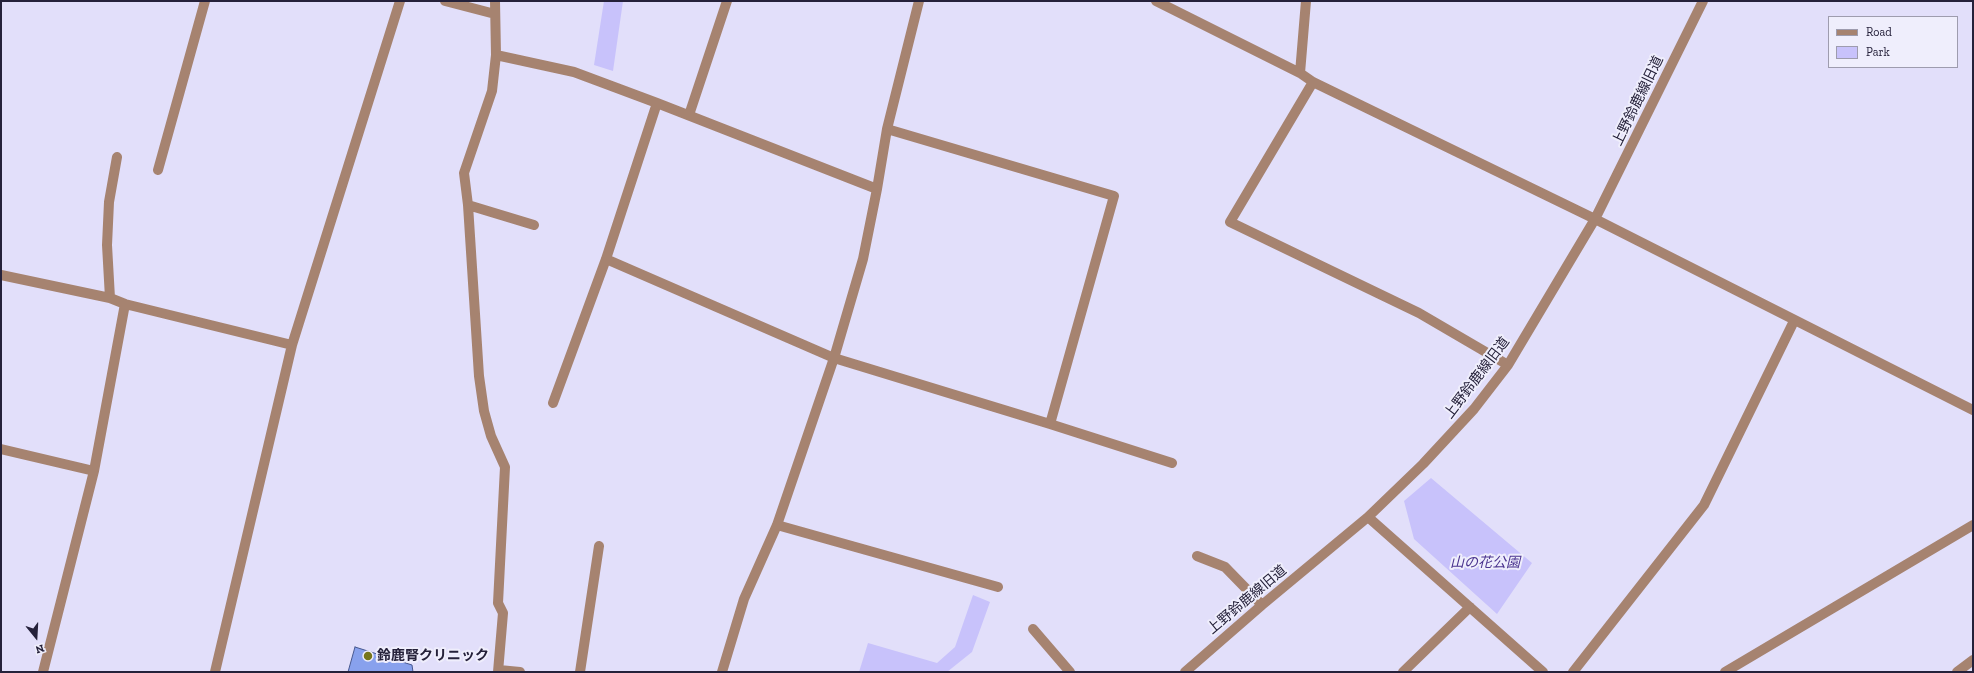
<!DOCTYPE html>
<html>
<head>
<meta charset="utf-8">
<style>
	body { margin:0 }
	#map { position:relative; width:1974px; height:673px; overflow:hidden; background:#e2dffa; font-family:"Zilla Slab",serif }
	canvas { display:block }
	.frame { position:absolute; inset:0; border:2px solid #25213a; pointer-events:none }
	.legend { position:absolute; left:1828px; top:16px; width:130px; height:52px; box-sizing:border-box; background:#efeefc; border:1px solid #9e9cae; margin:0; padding:5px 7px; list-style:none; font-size:12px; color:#25213a }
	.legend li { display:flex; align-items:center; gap:8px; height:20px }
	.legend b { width:20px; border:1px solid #9e9cae }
	.north { position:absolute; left:16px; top:617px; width:40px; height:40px; -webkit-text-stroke:3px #efeefc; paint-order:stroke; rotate:162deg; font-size:11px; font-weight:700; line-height:16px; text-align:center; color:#25213a }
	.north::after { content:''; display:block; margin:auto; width:14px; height:18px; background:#25213a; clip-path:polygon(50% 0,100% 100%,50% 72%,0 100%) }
</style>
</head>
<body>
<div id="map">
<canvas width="1974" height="673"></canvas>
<div class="frame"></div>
<ul class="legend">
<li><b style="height:5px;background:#a68370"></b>Road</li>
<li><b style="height:11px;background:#c8c2fb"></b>Park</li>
</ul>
<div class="north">N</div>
</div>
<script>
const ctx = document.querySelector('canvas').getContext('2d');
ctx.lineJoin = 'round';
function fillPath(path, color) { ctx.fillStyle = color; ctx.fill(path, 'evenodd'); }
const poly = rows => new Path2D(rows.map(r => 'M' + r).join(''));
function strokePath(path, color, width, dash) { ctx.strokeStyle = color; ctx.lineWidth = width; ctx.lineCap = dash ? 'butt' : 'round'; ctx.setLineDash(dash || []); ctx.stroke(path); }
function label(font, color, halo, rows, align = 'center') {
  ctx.font = font + ' "Zilla Slab","Noto Sans JP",serif'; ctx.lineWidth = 4; ctx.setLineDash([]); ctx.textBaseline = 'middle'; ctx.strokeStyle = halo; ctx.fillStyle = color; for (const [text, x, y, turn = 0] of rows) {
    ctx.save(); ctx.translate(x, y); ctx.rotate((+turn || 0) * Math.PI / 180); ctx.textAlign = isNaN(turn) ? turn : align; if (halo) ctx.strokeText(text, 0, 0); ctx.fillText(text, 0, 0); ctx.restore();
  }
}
const green = poly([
	[604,1,623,1,613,71,594,65],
	[1431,478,1532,563,1497,614,1414,539,1404,501],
	[973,595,990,602,972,652,947,672,859,672,868,643,937,663,955,647]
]);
const building = poly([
	[355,647,412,665,413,672,348,672,355,647]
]);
const minor = poly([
	[445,1,495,14],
	[495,1,496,55,492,91,464,173,468,205,479,376,484,411,491,436,505,467,498,603,503,613,498,672],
	[1156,1,1300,73,1313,82,1595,219,1973,410],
	[496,55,574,72,657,103,877,189,887,129,919,1],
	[1300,73,1306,1],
	[1313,82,1230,222,1419,313,1508,365],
	[689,115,727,1],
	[887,129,1114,196,1050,424],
	[158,170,205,1],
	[468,205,534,225],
	[606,259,834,358,1050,424,1172,463],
	[1,275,110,298,125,304],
	[110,298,107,245,109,202,117,157],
	[553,403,606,259,657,103],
	[1,449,94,471],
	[1368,517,1543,672],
	[777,525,998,587],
	[1197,556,1225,567,1262,605],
	[1033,629,1070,672],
	[499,670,520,672],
	[43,672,94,471,125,304,292,345],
	[215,672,292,345,400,1],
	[580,672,599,546],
	[722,672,744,599,777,525,834,358,863,259,877,189],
	[1185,672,1262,605,1368,517,1423,464,1474,409,1508,365,1595,219,1703,1],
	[1403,672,1470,607],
	[1573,672,1704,505,1794,321],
	[1725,672,1973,525],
	[1957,672,1973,660]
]);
const markers = [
	[368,656,5,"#76761c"]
];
const streetNames = [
	["上野鈴鹿線旧道",1638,101,-64],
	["上野鈴鹿線旧道",1477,378,-53],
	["上野鈴鹿線旧道",1247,600,-40]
];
const parkNames = [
	["山の花公園",1485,563]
];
const poiNames = [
	["鈴鹿腎クリニック",377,656]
];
fillPath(green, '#c8c2fb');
fillPath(building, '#88a1ed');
strokePath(building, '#47588f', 1);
strokePath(minor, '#a68370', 10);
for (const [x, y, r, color] of markers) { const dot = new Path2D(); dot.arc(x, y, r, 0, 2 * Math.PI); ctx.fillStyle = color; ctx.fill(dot); strokePath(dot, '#efeefc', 1.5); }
label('14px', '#25213a', '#efeefc', streetNames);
label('italic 14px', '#49328e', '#efeefc', parkNames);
label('bold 14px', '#25213a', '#efeefc', poiNames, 'left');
</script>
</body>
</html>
